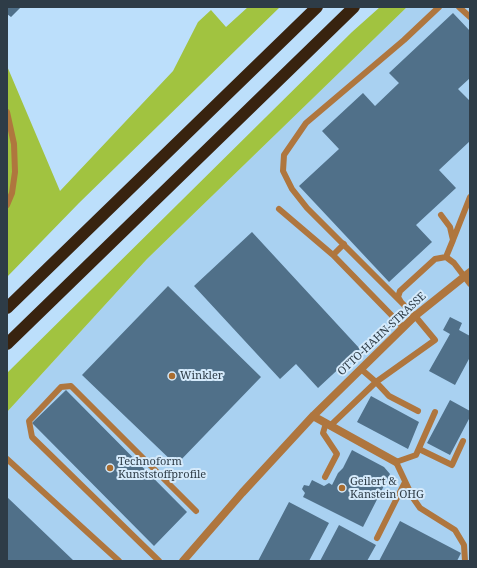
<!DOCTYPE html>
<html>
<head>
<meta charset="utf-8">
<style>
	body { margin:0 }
	#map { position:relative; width:477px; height:568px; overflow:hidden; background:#bcdffb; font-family:"Noto Serif",serif }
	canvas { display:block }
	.frame { position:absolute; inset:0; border:8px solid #2e3c47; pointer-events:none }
</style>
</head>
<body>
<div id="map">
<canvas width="477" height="568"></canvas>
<div class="frame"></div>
</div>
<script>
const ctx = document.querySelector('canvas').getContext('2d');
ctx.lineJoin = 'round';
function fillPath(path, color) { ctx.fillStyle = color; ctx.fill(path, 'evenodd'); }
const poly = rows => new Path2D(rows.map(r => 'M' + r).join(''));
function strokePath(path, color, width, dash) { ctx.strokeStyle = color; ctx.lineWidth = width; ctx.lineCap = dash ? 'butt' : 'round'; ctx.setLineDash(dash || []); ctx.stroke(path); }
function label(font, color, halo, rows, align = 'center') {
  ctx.font = font + ' "Noto Serif",serif'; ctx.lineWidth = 4; ctx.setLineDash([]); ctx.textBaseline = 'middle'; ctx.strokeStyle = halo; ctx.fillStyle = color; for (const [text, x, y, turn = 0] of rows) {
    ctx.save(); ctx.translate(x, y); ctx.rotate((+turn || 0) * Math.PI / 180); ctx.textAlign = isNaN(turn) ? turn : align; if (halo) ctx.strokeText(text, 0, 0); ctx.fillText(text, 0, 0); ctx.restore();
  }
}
const built = poly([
	[407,7,470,7,470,561,7,561,7,412,147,259]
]);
const green = poly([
	[248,7,280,7,79,203,7,277,7,66,60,191,173,71,198,22,211,10,226,27],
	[380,7,407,7,147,259,7,412,7,373,352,32]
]);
const building = poly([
	[7,7,21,7,11,17,7,14],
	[453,13,470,31,470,78,458,89,470,101,470,141,439,170,456,188,416,225,432,242,389,282,299,186,339,149,322,131,363,93,375,106,399,83,389,73],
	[252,232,360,349,318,388,296,364,280,379,194,286],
	[168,286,261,377,176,465,82,375],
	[450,317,462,323,459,330,470,336,470,357,455,385,429,371,450,334,443,330],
	[66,390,187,512,154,546,32,423],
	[371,396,419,422,408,449,357,422],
	[450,400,470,411,470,417,450,455,427,443],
	[352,450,384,467,390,474,363,527,303,497,305,493,302,489,304,485,309,486,312,480,324,486,329,483,332,485,338,473,343,468],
	[7,497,74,561,7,561],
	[289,502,329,523,309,561,258,561],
	[400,521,461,553,457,561,379,561],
	[339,525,376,545,367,561,320,561]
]);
const lane = poly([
	[459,7,470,17],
	[7,112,14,144,15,172,12,193,7,205],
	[279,209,333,255,403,327],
	[441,215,450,227,453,240,446,257],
	[453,240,470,197],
	[333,255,344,244],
	[401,302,307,208,292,189,283,171,284,155,306,123,404,40,439,7],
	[361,369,376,382,389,396,418,411],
	[435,412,416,455,396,462,413,498,420,508,455,530,464,545,465,561],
	[330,426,376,382,435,340,415,316,401,302,398,297,400,291,435,259,446,257,454,263,470,284],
	[419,449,452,465,463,441],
	[7,459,119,561],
	[325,477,337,454,323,433,326,423],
	[377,538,405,482],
	[159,561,32,437,29,421,61,387,71,386,196,511]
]);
const street = poly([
	[313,416,396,462],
	[183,561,242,493,313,416,415,316,470,272]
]);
const highway = poly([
	[7,308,317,7],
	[7,344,354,7]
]);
const markers = [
	[172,376,4,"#a96d30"],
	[110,468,4,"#a96d30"],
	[342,488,4,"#a96d30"]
];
const streetNames = [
	["OTTO-HAHN-STRASSE",382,334,-43]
];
const poiNames = [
	["Winkler",180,376],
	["Technoform",118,462],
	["Kunststoffprofile",118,475],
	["Geilert &",350,482],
	["Kanstein OHG",350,495]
];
fillPath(built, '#a9d1f1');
fillPath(green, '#a1c340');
fillPath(building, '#507089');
strokePath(lane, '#af763e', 6);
strokePath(street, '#af763e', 8);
strokePath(highway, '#38230f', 12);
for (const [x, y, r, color] of markers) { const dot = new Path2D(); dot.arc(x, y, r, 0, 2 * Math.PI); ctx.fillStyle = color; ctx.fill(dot); strokePath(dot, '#d5eafb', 1.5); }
label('11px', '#2e3c47', '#d5eafb', streetNames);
label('11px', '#2e3c47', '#d5eafb', poiNames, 'left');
</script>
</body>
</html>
